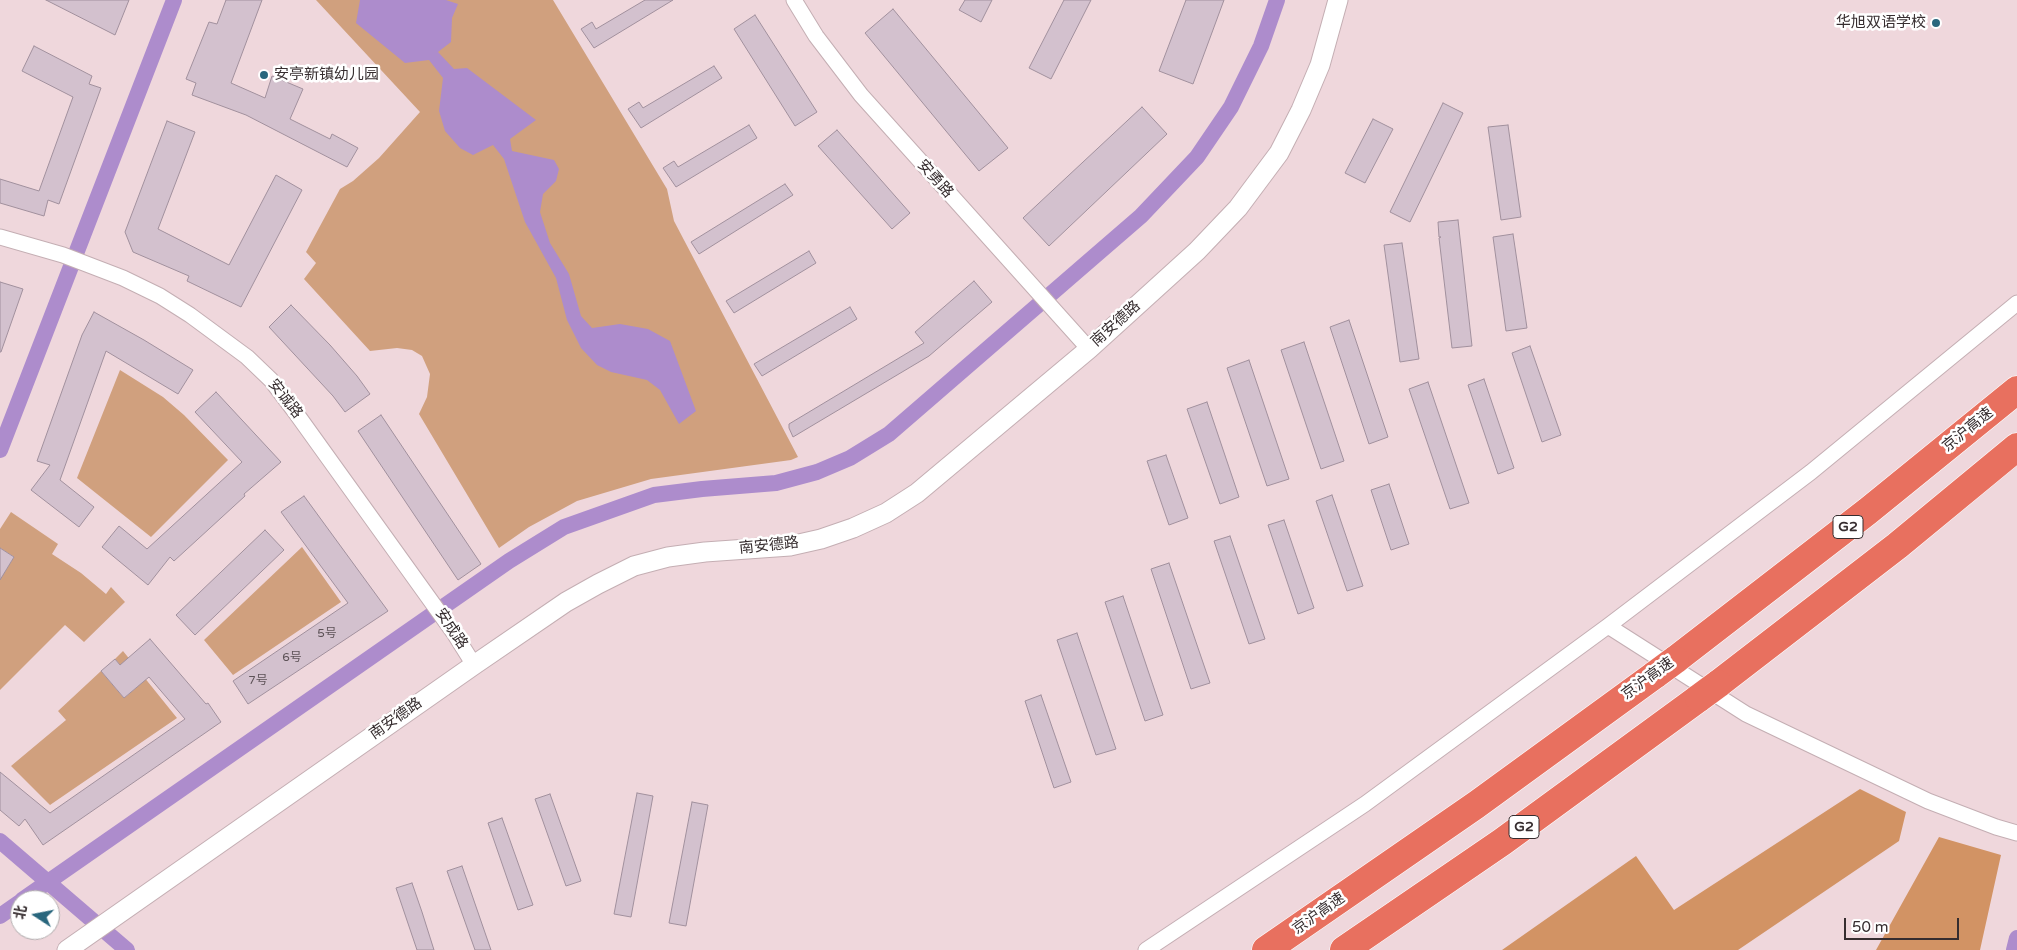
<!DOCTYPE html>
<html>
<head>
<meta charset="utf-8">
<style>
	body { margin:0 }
	#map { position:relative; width:2017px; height:950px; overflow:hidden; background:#efd7dc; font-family:"Varela Round","Noto Sans SC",sans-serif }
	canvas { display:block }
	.north { position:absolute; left:10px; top:890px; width:50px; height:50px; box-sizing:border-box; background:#fff; border:1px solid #afabac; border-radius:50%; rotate:281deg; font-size:14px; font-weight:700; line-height:20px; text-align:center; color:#362d2f }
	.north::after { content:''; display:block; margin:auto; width:18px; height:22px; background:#29667d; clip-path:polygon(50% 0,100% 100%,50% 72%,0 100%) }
	.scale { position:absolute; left:1844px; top:918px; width:115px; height:22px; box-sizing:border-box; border:2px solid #362d2f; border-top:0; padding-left:6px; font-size:15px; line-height:18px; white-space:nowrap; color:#362d2f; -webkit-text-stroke:4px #fff; paint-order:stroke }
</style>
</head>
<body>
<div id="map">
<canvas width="2017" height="950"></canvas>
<div class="north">北</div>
<div class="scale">50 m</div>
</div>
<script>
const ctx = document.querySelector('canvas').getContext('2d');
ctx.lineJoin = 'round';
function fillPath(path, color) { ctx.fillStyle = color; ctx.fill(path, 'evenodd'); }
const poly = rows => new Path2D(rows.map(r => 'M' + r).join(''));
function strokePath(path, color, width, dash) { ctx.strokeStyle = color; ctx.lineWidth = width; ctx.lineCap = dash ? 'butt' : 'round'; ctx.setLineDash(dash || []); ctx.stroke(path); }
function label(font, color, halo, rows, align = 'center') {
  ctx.font = font + ' "Varela Round","Noto Sans SC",sans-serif'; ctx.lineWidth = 5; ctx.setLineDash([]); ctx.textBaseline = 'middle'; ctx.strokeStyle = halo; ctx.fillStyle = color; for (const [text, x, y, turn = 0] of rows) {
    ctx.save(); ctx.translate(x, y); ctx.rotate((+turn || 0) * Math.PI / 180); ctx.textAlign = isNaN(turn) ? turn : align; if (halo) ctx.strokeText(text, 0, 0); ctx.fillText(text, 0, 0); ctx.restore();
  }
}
const green = poly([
	[316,0,553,0,667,189,674,221,798,457,791,460,651,479,577,501,529,527,499,548,419,414,427,397,430,374,422,356,412,350,397,348,370,351,304,279,316,263,306,252,340,189,353,181,379,158,420,112],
	[120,370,163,397,184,415,228,460,151,537,77,478],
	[11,512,58,544,52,554,81,573,106,594,111,587,125,602,84,642,65,625,0,690,0,575,2,576,14,557,0,548,0,529],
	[302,547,341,602,233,675,204,640],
	[123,651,177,718,50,805,11,766,66,720,58,711,101,671,124,698,138,686,115,659]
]);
const forest = poly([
	[1860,789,1906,812,1899,841,1738,950,1502,950,1636,856,1674,910],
	[1939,837,2001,855,1980,950,1876,950]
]);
const water = poly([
	[360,0,446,0,458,4,452,18,451,42,438,52,454,69,467,68,536,120,510,139,512,151,554,160,559,169,556,181,543,194,540,212,550,243,569,274,581,316,592,328,620,324,648,329,670,341,696,411,679,424,660,390,647,380,611,372,597,365,581,348,567,320,556,278,525,222,504,159,493,145,473,155,460,148,445,131,439,111,443,78,429,60,405,63,356,23]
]);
const canal = poly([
	[0,450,174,0],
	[0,841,127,950],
	[22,900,509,561,564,527,654,495,702,489,776,483,817,472,850,458,889,434,1141,216,1197,157,1231,107,1261,46,1277,0],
	[0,916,20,902],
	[2014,950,2017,938]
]);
const building = poly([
	[46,0,129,0,115,35,46,0],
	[226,0,262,0,231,83,265,98,272,76,303,89,290,119,330,139,332,134,358,148,347,167,246,115,192,95,196,83,186,79,209,22,217,24,226,0],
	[645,0,673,0,594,48,581,29,592,22,596,29,645,0],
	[965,0,992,0,981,22,959,10,965,0],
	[1064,0,1091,0,1051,79,1029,68,1064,0],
	[1186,0,1224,0,1193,84,1159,71,1186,0],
	[893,9,1008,148,979,171,865,33,893,9],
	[755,15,817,112,795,126,734,29,755,15],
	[34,46,92,76,89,84,101,88,59,204,48,200,44,216,0,203,0,179,39,191,73,97,22,71,34,46],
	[714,66,722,78,641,128,628,109,639,102,643,108,714,66],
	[1443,103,1463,113,1410,222,1390,212,1443,103],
	[1142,107,1167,134,1049,246,1023,218,1142,107],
	[1373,119,1393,129,1365,183,1345,173,1373,119],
	[167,121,195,132,158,229,229,265,276,175,302,190,241,307,187,281,189,276,133,252,125,232,167,121],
	[749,125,757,138,676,187,663,168,674,161,678,167,749,125],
	[1508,125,1521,217,1501,220,1488,127,1508,125],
	[837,130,910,213,892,229,818,146,837,130],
	[785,184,793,195,699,254,691,242,785,184],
	[1458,220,1472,346,1452,348,1439,238,1441,237,1439,237,1438,222,1458,220],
	[1513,234,1527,328,1506,331,1493,237,1513,234],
	[1402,243,1419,359,1400,362,1384,245,1402,243],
	[809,251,816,263,734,313,726,301,809,251],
	[974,281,992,302,929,356,793,437,789,428,789,424,924,343,915,332,974,281],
	[0,282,23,289,1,352,0,352,0,282],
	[291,305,330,345,357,376,370,394,345,412,333,396,269,327,291,305],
	[850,307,857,319,762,376,754,364,850,307],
	[94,312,144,340,193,370,178,394,106,351,60,480,94,507,79,527,31,490,50,465,37,461,82,335,94,312],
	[1349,320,1388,437,1369,444,1330,327,1349,320],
	[1304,342,1344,461,1321,469,1281,350,1304,342],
	[1530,346,1561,435,1542,442,1512,353,1530,346],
	[1249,360,1289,479,1267,486,1227,368,1249,360],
	[1484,379,1514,468,1498,474,1468,385,1484,379],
	[1428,382,1469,503,1450,509,1409,389,1428,382],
	[216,392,281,462,244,494,245,496,174,561,170,557,148,585,102,547,119,526,147,549,242,462,195,412,216,392],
	[1207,402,1239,497,1220,504,1187,409,1207,402],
	[381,415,481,564,458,580,358,431,381,415],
	[1166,455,1188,518,1169,525,1147,461,1166,455],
	[1389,484,1409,544,1391,550,1371,490,1389,484],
	[1332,495,1363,586,1347,591,1316,501,1332,495],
	[304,496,388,611,248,704,233,681,348,603,281,512,304,496],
	[1284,520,1314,608,1298,614,1268,525,1284,520],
	[265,530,284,550,195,635,176,615,265,530],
	[1230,536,1265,639,1249,644,1214,541,1230,536],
	[0,548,14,557,0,580,0,548],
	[1169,563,1210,683,1191,689,1151,569,1169,563],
	[1123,596,1163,715,1145,721,1105,602,1123,596],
	[1077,633,1116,749,1096,755,1057,640,1077,633],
	[150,639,206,704,208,703,221,722,43,845,25,819,19,826,0,810,0,772,50,813,185,719,149,677,124,698,101,671,115,659,120,665,150,639],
	[1041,695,1071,782,1054,788,1025,701,1041,695],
	[637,793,653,796,631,917,614,914,637,793],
	[550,794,581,881,566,886,535,799,550,794],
	[692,802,708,805,686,926,669,923,692,802],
	[502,818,533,905,518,910,488,823,502,818],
	[462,866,482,924,491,950,475,950,447,871,462,866],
	[412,883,422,912,434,950,417,950,396,888,412,883]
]);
const minor = poly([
	[794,0,816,36,861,95,1089,349],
	[0,237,63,255,123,278,160,296,190,315,247,357,271,380,296,413,454,633,474,665],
	[1608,626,1746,714,1928,801,1996,827,2017,833],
	[1146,950,1365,804,1608,626,1811,472,2017,303]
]);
const tertiary = poly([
	[67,950,474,665,566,602,598,584,634,566,668,557,705,552,790,546,821,539,853,528,886,513,917,493,1089,349,1197,251,1238,208,1279,153,1301,110,1320,65,1338,0]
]);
const motorway = poly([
	[1675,660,1868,511,2017,390],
	[1718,684,1897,546,2017,447],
	[1266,950,1476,805,1656,674],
	[1344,950,1502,842,1699,698]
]);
const motorwayBridge = poly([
	[1656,674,1675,660],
	[1699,698,1718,684]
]);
const markers = [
	[1936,23,5,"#29667d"],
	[264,75,5,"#29667d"]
];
const numberNames = [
	["5号",327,634],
	["6号",292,658],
	["7号",258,681]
];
const shields = [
	[1848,527,30],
	[1524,827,30]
];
const shieldNames = [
	["G2",1848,527],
	["G2",1524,827]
];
const poiNames = [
	["华旭双语学校",1926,23],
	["安亭新镇幼儿园",274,75,"left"]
];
const streetNames = [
	["安勇路",935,179,48],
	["南安德路",1116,324,-42],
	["安诚路",285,399,52],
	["京沪高速",1968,430,-39],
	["南安德路",769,546,-6],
	["安成路",451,629,56],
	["京沪高速",1648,679,-36],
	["南安德路",396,719,-35],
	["京沪高速",1319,914,-35]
];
fillPath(green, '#d0a07e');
fillPath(forest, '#d29364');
fillPath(water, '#ad8ccc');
strokePath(canal, '#ad8ccc', 16);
fillPath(building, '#d3c1ce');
strokePath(building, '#a1909d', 1);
strokePath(minor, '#c4aeb3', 17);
strokePath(tertiary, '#c4aeb3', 21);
strokePath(motorway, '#fff', 29);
strokePath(minor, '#fff', 15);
strokePath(tertiary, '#fff', 19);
strokePath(motorway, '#e8705f', 28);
strokePath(motorwayBridge, '#fff', 29, []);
strokePath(motorwayBridge, '#e8705f', 28);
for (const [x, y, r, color] of markers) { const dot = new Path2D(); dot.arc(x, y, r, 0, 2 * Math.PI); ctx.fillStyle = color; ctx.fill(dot); strokePath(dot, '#fff', 2); }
label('12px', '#5d5257', null, numberNames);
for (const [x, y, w] of shields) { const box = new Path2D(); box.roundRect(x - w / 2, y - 11.5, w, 23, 4); ctx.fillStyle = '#fff'; ctx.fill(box); strokePath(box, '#362d2f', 1); }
label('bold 14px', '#362d2f', null, shieldNames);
label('15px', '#362d2f', '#fff', poiNames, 'right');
label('15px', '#362d2f', '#fff', streetNames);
</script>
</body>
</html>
